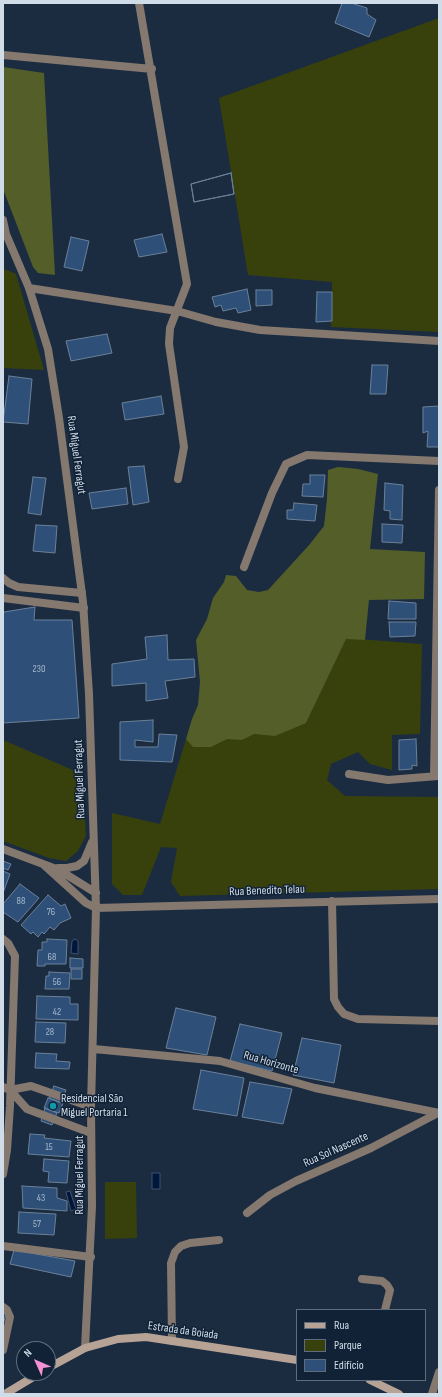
<!DOCTYPE html>
<html>
<head>
<meta charset="utf-8">
<style>
	body { margin:0 }
	#map { position:relative; width:442px; height:1397px; overflow:hidden; background:#1b2c41; font-family:"Sofia Sans Condensed",sans-serif }
	canvas { display:block }
	.frame { position:absolute; inset:0; border:4px solid #d1dce9; pointer-events:none }
	.legend { position:absolute; left:296px; top:1309px; width:130px; height:72px; box-sizing:border-box; background:#112236; border:1px solid #5e6c7e; margin:0; padding:5px 7px; list-style:none; font-size:12px; color:#d1dce9 }
	.legend li { display:flex; align-items:center; gap:8px; height:20px }
	.legend b { width:20px; border:1px solid #5e6c7e }
	.north { position:absolute; left:16px; top:1341px; width:40px; height:40px; box-sizing:border-box; background:#112236; border:1px solid #5e6c7e; border-radius:50%; rotate:315deg; font-size:11px; font-weight:700; line-height:16px; text-align:center; color:#d1dce9 }
	.north::after { content:''; display:block; margin:auto; width:14px; height:18px; background:#f591d2; clip-path:polygon(50% 0,100% 100%,50% 72%,0 100%) }
</style>
</head>
<body>
<div id="map">
<canvas width="442" height="1397"></canvas>
<div class="frame"></div>
<ul class="legend">
<li><b style="height:5px;background:#b7a396"></b>Rua</li>
<li><b style="height:11px;background:#38410c"></b>Parque</li>
<li><b style="height:11px;background:#2e5078"></b>Edifício</li>
</ul>
<div class="north">N</div>
</div>
<script>
const ctx = document.querySelector('canvas').getContext('2d');
ctx.lineJoin = 'round';
function fillPath(path, color) { ctx.fillStyle = color; ctx.fill(path, 'evenodd'); }
const poly = rows => new Path2D(rows.map(r => 'M' + r).join(''));
function strokePath(path, color, width, dash) { ctx.strokeStyle = color; ctx.lineWidth = width; ctx.lineCap = dash ? 'butt' : 'round'; ctx.setLineDash(dash || []); ctx.stroke(path); }
function label(font, color, halo, rows, align = 'center') {
  ctx.font = font + ' "Sofia Sans Condensed",sans-serif'; ctx.lineWidth = 3; ctx.setLineDash([]); ctx.textBaseline = 'middle'; ctx.strokeStyle = halo; ctx.fillStyle = color; for (const [text, x, y, turn = 0] of rows) {
    ctx.save(); ctx.translate(x, y); ctx.rotate((+turn || 0) * Math.PI / 180); ctx.textAlign = isNaN(turn) ? turn : align; if (halo) ctx.strokeText(text, 0, 0); ctx.fillText(text, 0, 0); ctx.restore();
  }
}
const green = poly([
	[439,18,439,332,331,327,332,282,248,275,219,98],
	[3,270,7,270,16,274,44,370,3,368],
	[346,638,422,644,420,734,392,735,392,770,370,764,358,752,331,764,327,780,345,796,439,797,439,889,180,896,171,882,177,848,161,847,142,895,123,895,112,884,112,813,160,824,186,739,306,723],
	[3,740,82,774,86,836,78,851,66,861,49,858,3,841],
	[105,1182,136,1182,137,1238,105,1239]
]);
const forest = poly([
	[3,67,44,73,55,275,38,273,33,267,3,189],
	[338,467,358,469,378,474,370,549,425,552,424,599,369,600,365,640,346,639,306,723,275,736,254,734,242,740,227,739,211,747,193,747,186,739,192,719,198,705,200,682,196,640,207,619,213,598,224,582,226,575,236,576,247,590,259,592,268,590,310,544,324,526,327,499,328,470]
]);
const water = poly([
	[75,939,78,941,78,954,71,953,72,941,75,939],
	[152,1173,160,1173,160,1189,152,1189,152,1173],
	[70,1191,76,1209,71,1211,66,1192,70,1191]
]);
const building = poly([
	[342,3,351,3,367,8,367,14,376,20,369,37,335,23,342,3],
	[231,173,234,194,194,202,191,184,231,173],
	[231,173,234,194,194,202,191,184,231,173],
	[162,234,167,252,139,257,134,240,162,234],
	[71,237,89,241,82,271,64,267,71,237],
	[247,289,251,310,238,313,236,308,223,311,221,305,215,307,212,297,247,289],
	[256,290,272,290,272,305,256,306,256,290],
	[317,292,332,292,332,321,316,322,317,292],
	[107,334,112,353,71,361,66,341,107,334],
	[372,365,388,365,386,394,370,394,372,365],
	[9,376,32,379,28,424,3,422,9,376],
	[161,396,164,414,125,420,122,403,161,396],
	[439,406,439,447,427,447,428,431,423,433,423,407,439,406],
	[144,466,149,502,133,505,128,467,144,466],
	[310,475,325,475,323,497,302,496,303,484,310,484,310,475],
	[33,477,46,478,41,515,28,513,33,477],
	[385,483,403,485,402,520,390,519,390,511,384,510,385,483],
	[126,488,128,504,92,509,89,493,126,488],
	[294,503,317,505,315,521,287,519,287,510,293,510,294,503],
	[382,524,403,525,402,543,382,542,382,524],
	[36,525,57,526,55,553,33,551,36,525],
	[389,601,416,603,416,619,388,619,389,601],
	[35,607,34,620,72,620,79,718,3,723,3,615,4,612,35,607],
	[389,622,416,622,415,636,390,637,389,622],
	[167,635,168,660,194,659,195,677,165,681,168,698,146,701,146,683,112,686,112,664,147,659,145,637,167,635],
	[153,720,153,742,135,740,135,747,158,747,159,734,177,735,172,762,120,760,120,722,153,720],
	[416,739,417,766,412,765,412,769,399,770,399,740,416,739],
	[3,861,11,864,8,870,3,868,3,861],
	[3,871,10,874,3,893,3,871],
	[20,884,39,898,18,922,3,912,3,904,20,884],
	[48,895,61,906,65,904,71,918,60,923,54,930,50,927,44,934,42,932,38,937,33,932,31,934,21,925,48,895],
	[47,939,67,940,66,964,45,964,45,966,37,966,38,950,42,950,42,942,47,942,47,939],
	[70,958,83,959,83,968,70,968,70,958],
	[71,969,82,969,82,979,71,979,71,969],
	[49,972,70,973,69,989,45,989,46,976,49,976,49,972],
	[37,996,70,997,70,1004,78,1004,78,1020,36,1019,37,996],
	[176,1008,216,1017,207,1055,166,1048,176,1008],
	[36,1022,66,1023,65,1043,35,1042,36,1022],
	[240,1024,282,1033,272,1071,230,1061,240,1024],
	[302,1038,341,1045,334,1083,293,1075,302,1038],
	[36,1053,57,1054,56,1061,70,1062,69,1069,35,1068,36,1053],
	[201,1070,244,1078,237,1116,193,1109,201,1070],
	[250,1082,292,1089,283,1124,242,1117,250,1082],
	[54,1086,66,1090,61,1103,49,1098,54,1086],
	[48,1098,63,1103,59,1113,44,1108,48,1098],
	[45,1108,57,1113,52,1125,41,1121,45,1108],
	[30,1134,45,1135,44,1138,71,1141,69,1157,28,1154,30,1134],
	[44,1159,69,1161,67,1183,48,1182,49,1172,43,1171,44,1159],
	[22,1186,57,1188,57,1198,67,1201,67,1211,23,1208,22,1186],
	[19,1212,56,1214,54,1235,18,1233,19,1212],
	[14,1250,75,1261,71,1277,10,1264,14,1250],
	[3,1313,6,1314,3,1325,3,1313]
]);
const lane = poly([
	[3,578,9,583,18,587,82,593],
	[3,598,84,608],
	[3,1246,91,1257],
	[362,1279,382,1281,387,1285,390,1290,385,1310],
	[3,1307,7,1310,10,1317,3,1350],
	[172,1341,171,1263,175,1252,181,1246,190,1243,219,1240]
]);
const street = poly([
	[139,3,187,284,170,328,169,344,184,447,178,479],
	[3,55,152,69],
	[3,220,6,234,29,288,48,349,59,418,83,602,89,694,96,908,91,1107,92,1206,85,1348],
	[29,288,177,311,216,322,260,330,439,341],
	[244,567,272,493,286,464,307,455,439,461],
	[349,774,388,780,438,776],
	[434,776,439,490],
	[3,849,59,870,96,893],
	[44,865,86,903,96,908,439,899],
	[58,868,67,868,77,866,84,861,92,842],
	[332,901,334,999,338,1007,344,1014,358,1019,439,1021],
	[3,939,8,943,15,956,10,1106,7,1150,3,1174],
	[94,1049,220,1061,315,1088,439,1113],
	[3,1087,10,1090,27,1109,91,1133],
	[10,1090,31,1086,91,1107],
	[247,1213,270,1195,296,1181,371,1148,438,1113],
	[432,1394,439,1372]
]);
const secondary = poly([
	[48,1368,85,1348,118,1339,146,1337,297,1360],
	[370,1380,399,1394],
	[5,1394,40,1373]
]);
const markers = [
	[53,1106,4,"#0f9aa8"]
];
const numberNames = [
	["230",39,669],
	["88",21,901],
	["76",51,912],
	["68",52,957],
	["56",57,982],
	["42",57,1012],
	["28",50,1032],
	["15",49,1147],
	["43",41,1198],
	["57",37,1224]
];
const streetNames = [
	["Rua Miguel Ferragut",76,455,82],
	["Rua Miguel Ferragut",80,779,-92],
	["Rua Benedito Telau",267,891,-2],
	["Rua Horizonte",271,1063,16],
	["Rua Sol Nascente",336,1150,-24],
	["Rua Miguel Ferragut",80,1175,-90],
	["Estrada da Boiada",183,1331,8]
];
const poiNames = [
	["Residencial São",61,1099],
	["Miguel Portaria 1",61,1113]
];
fillPath(green, '#38410c');
fillPath(forest, '#535e29');
fillPath(water, '#01163b');
strokePath(water, '#3f516f', 1);
fillPath(building, '#2e5078');
strokePath(building, '#6b8098', 1);
strokePath(lane, '#84786f', 8);
strokePath(street, '#84786f', 8);
strokePath(secondary, '#b7a396', 8);
for (const [x, y, r, color] of markers) { const dot = new Path2D(); dot.arc(x, y, r, 0, 2 * Math.PI); ctx.fillStyle = color; ctx.fill(dot); strokePath(dot, '#112236', 1.5); }
label('10px', '#a8b9cd', null, numberNames);
label('12px', '#d1dce9', '#112236', streetNames);
label('12px', '#d1dce9', '#112236', poiNames, 'left');
</script>
</body>
</html>
